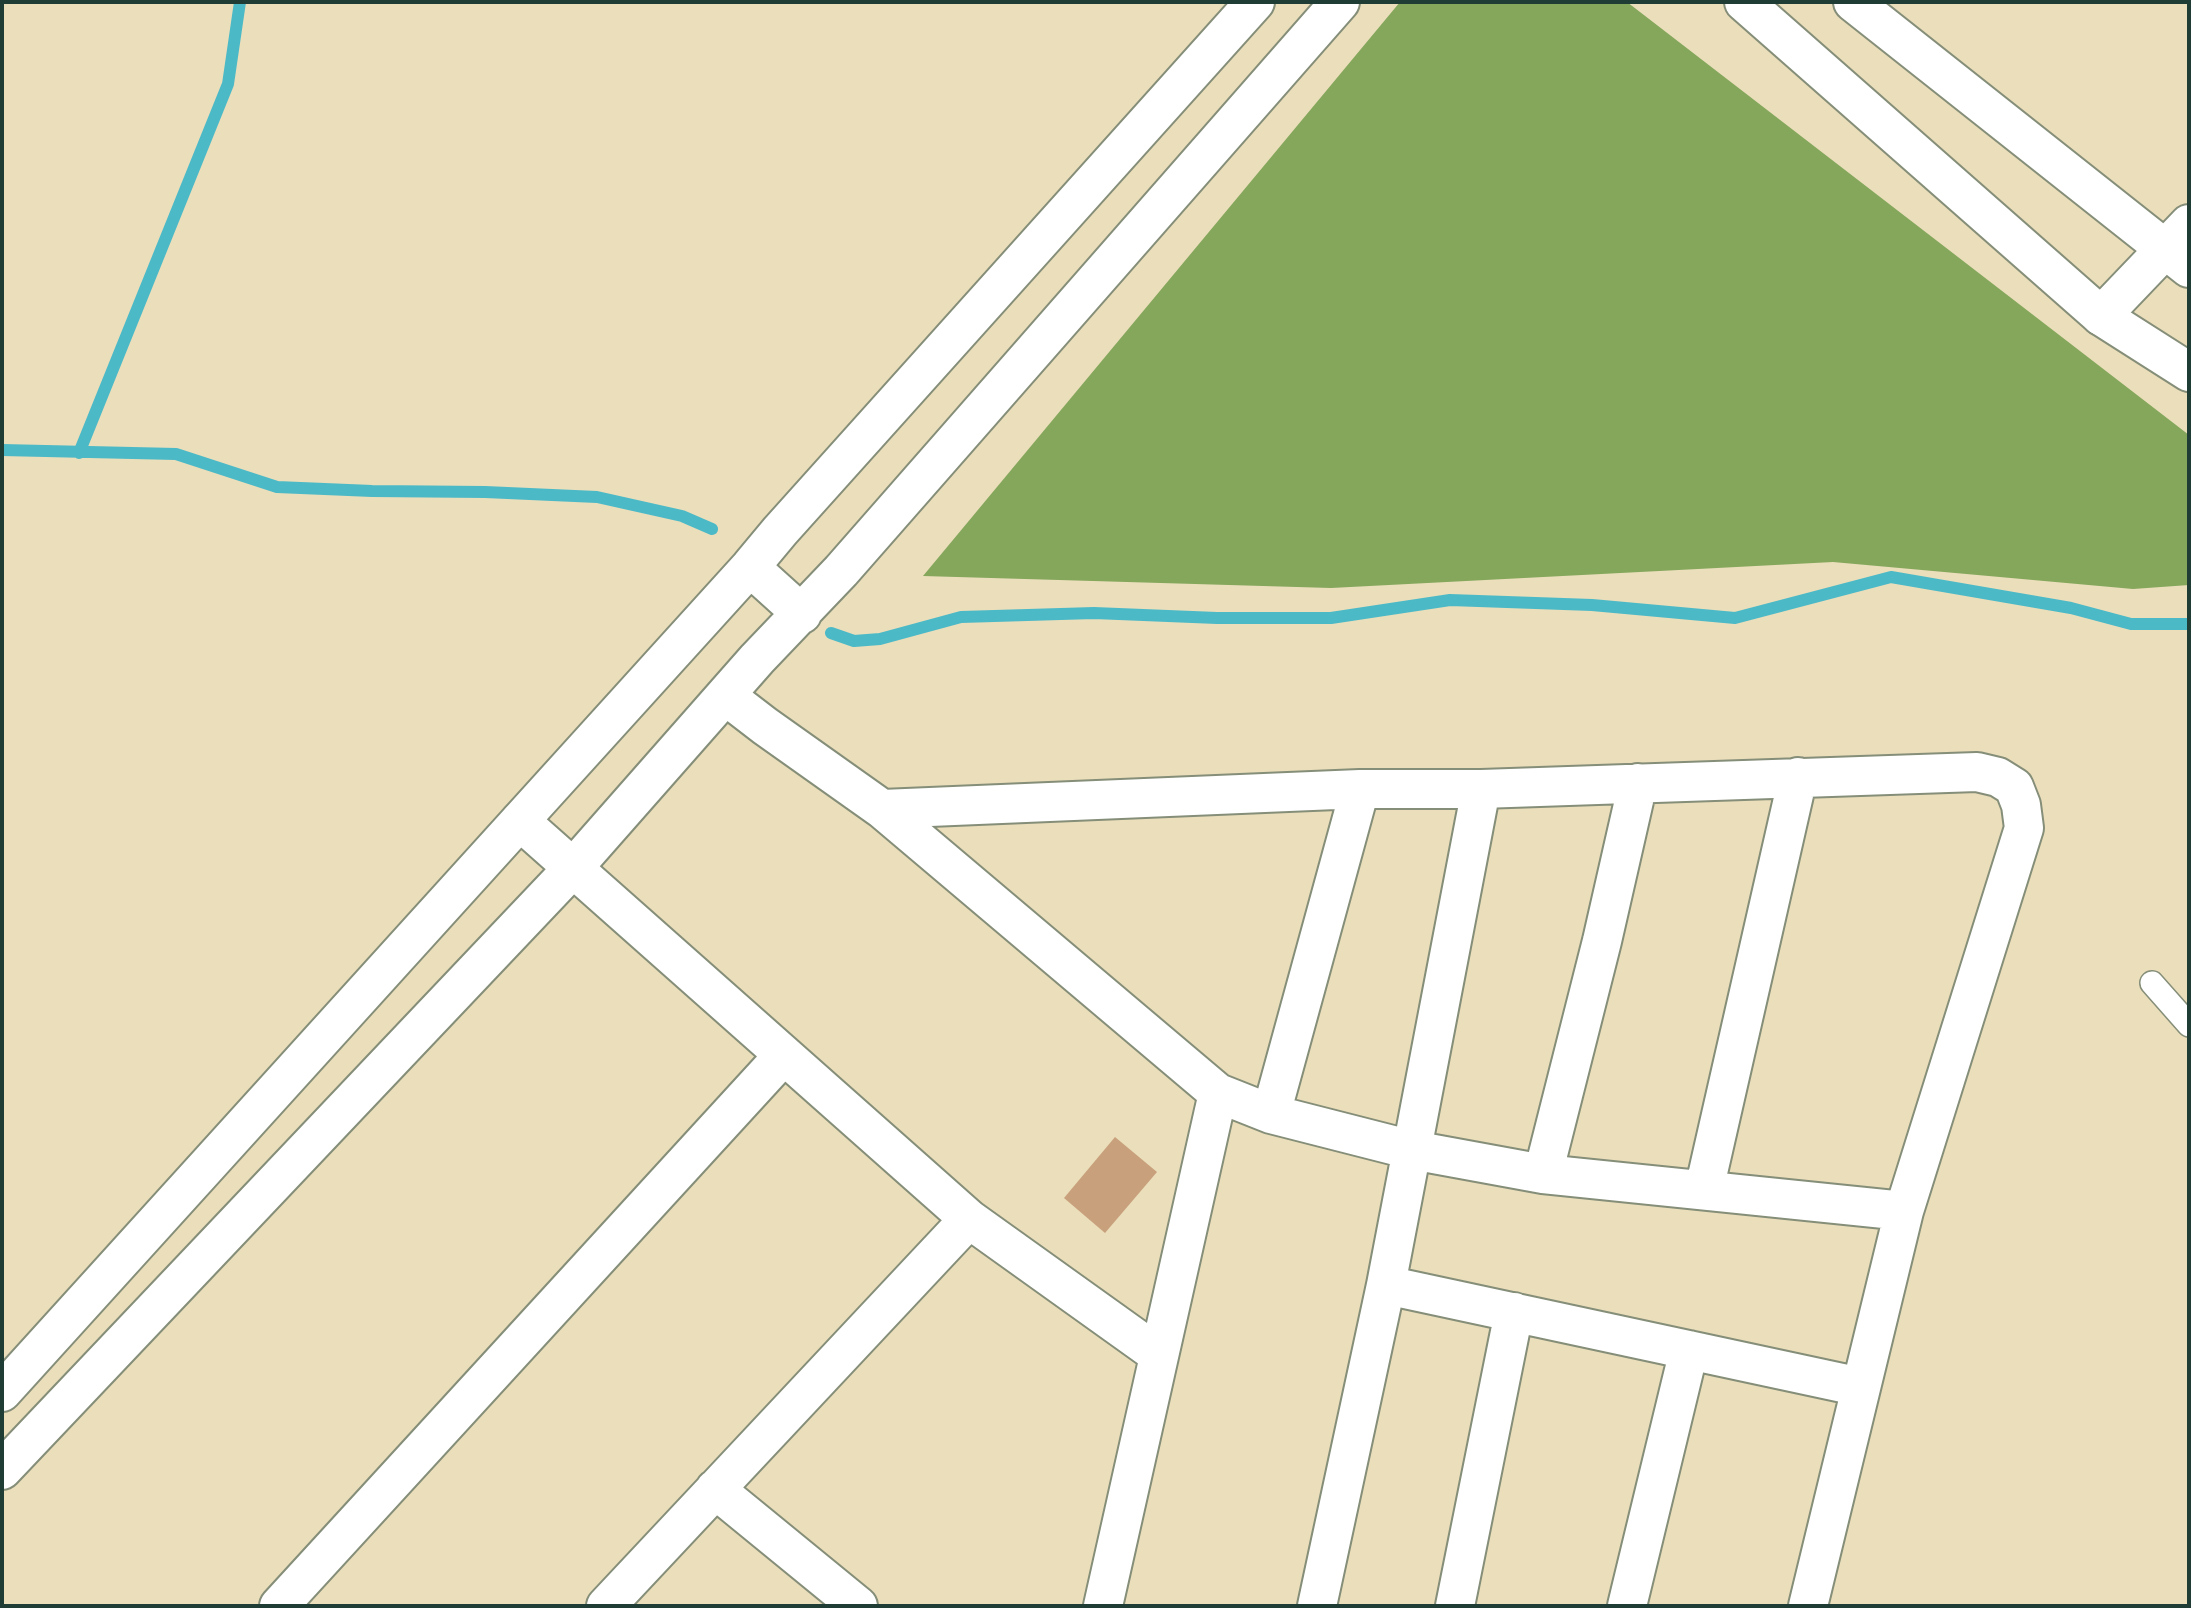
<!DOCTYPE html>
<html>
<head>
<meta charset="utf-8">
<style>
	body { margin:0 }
	#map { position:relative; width:2191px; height:1608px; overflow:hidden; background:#ebdebb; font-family:Kalam,sans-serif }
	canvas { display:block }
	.frame { position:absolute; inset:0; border:4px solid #1f3d34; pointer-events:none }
</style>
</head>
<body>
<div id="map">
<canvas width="2191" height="1608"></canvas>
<div class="frame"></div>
</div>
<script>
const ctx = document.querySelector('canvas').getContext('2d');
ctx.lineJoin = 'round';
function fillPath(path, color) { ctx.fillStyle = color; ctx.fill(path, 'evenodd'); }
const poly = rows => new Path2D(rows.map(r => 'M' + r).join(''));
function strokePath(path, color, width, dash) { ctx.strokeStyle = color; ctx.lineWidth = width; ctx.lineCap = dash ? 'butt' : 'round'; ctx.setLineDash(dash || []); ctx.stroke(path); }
const forest = poly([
	[1400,2,1627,2,2189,435,2189,585,2133,589,1833,562,1331,588,923,576]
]);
const stream = poly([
	[2,450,176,454,277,487,372,491,485,492,597,497,682,516,712,529],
	[79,453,228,84,240,2],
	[831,633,854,641,880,639,961,617,1094,613,1217,618,1331,618,1450,600,1592,605,1735,618,1891,577,2071,608,2131,624,2189,624]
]);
const building = poly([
	[1115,1137,1157,1172,1105,1233,1064,1198]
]);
const lane = poly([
	[2152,983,2189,1025]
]);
const street = poly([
	[2101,316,2189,224],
	[726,696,765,726,882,809,1218,1093,1271,1114,1412,1150,1543,1174,1904,1211],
	[882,809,1360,789,1481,789,1977,772,1998,777,2014,787,2021,805,2024,828,1904,1211,1808,1606],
	[520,821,969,1219,606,1606],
	[1271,1114,1360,789],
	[1543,1174,1602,941,1638,783],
	[1704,1190,1798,777],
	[969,1219,1159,1355],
	[1386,1285,1861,1387],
	[715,1489,858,1606],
	[279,1606,784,1055],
	[1103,1606,1218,1093],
	[1317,1606,1386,1285,1481,789],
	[1455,1606,1514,1312],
	[1627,1606,1689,1350]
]);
const secondary = poly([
	[1744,2,2101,316,2189,372],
	[1853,2,2189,268],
	[750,567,802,614],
	[2,1392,750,567,780,531,1255,2],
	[2,1470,573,868,757,659,841,571,1340,2]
]);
fillPath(forest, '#84a75c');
strokePath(stream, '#4cb9c7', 12);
fillPath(building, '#c8a07c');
strokePath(lane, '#858e78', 26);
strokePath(street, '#858e78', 42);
strokePath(secondary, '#858e78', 42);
strokePath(lane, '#fff', 23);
strokePath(street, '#fff', 38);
strokePath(secondary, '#fff', 38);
</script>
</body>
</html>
